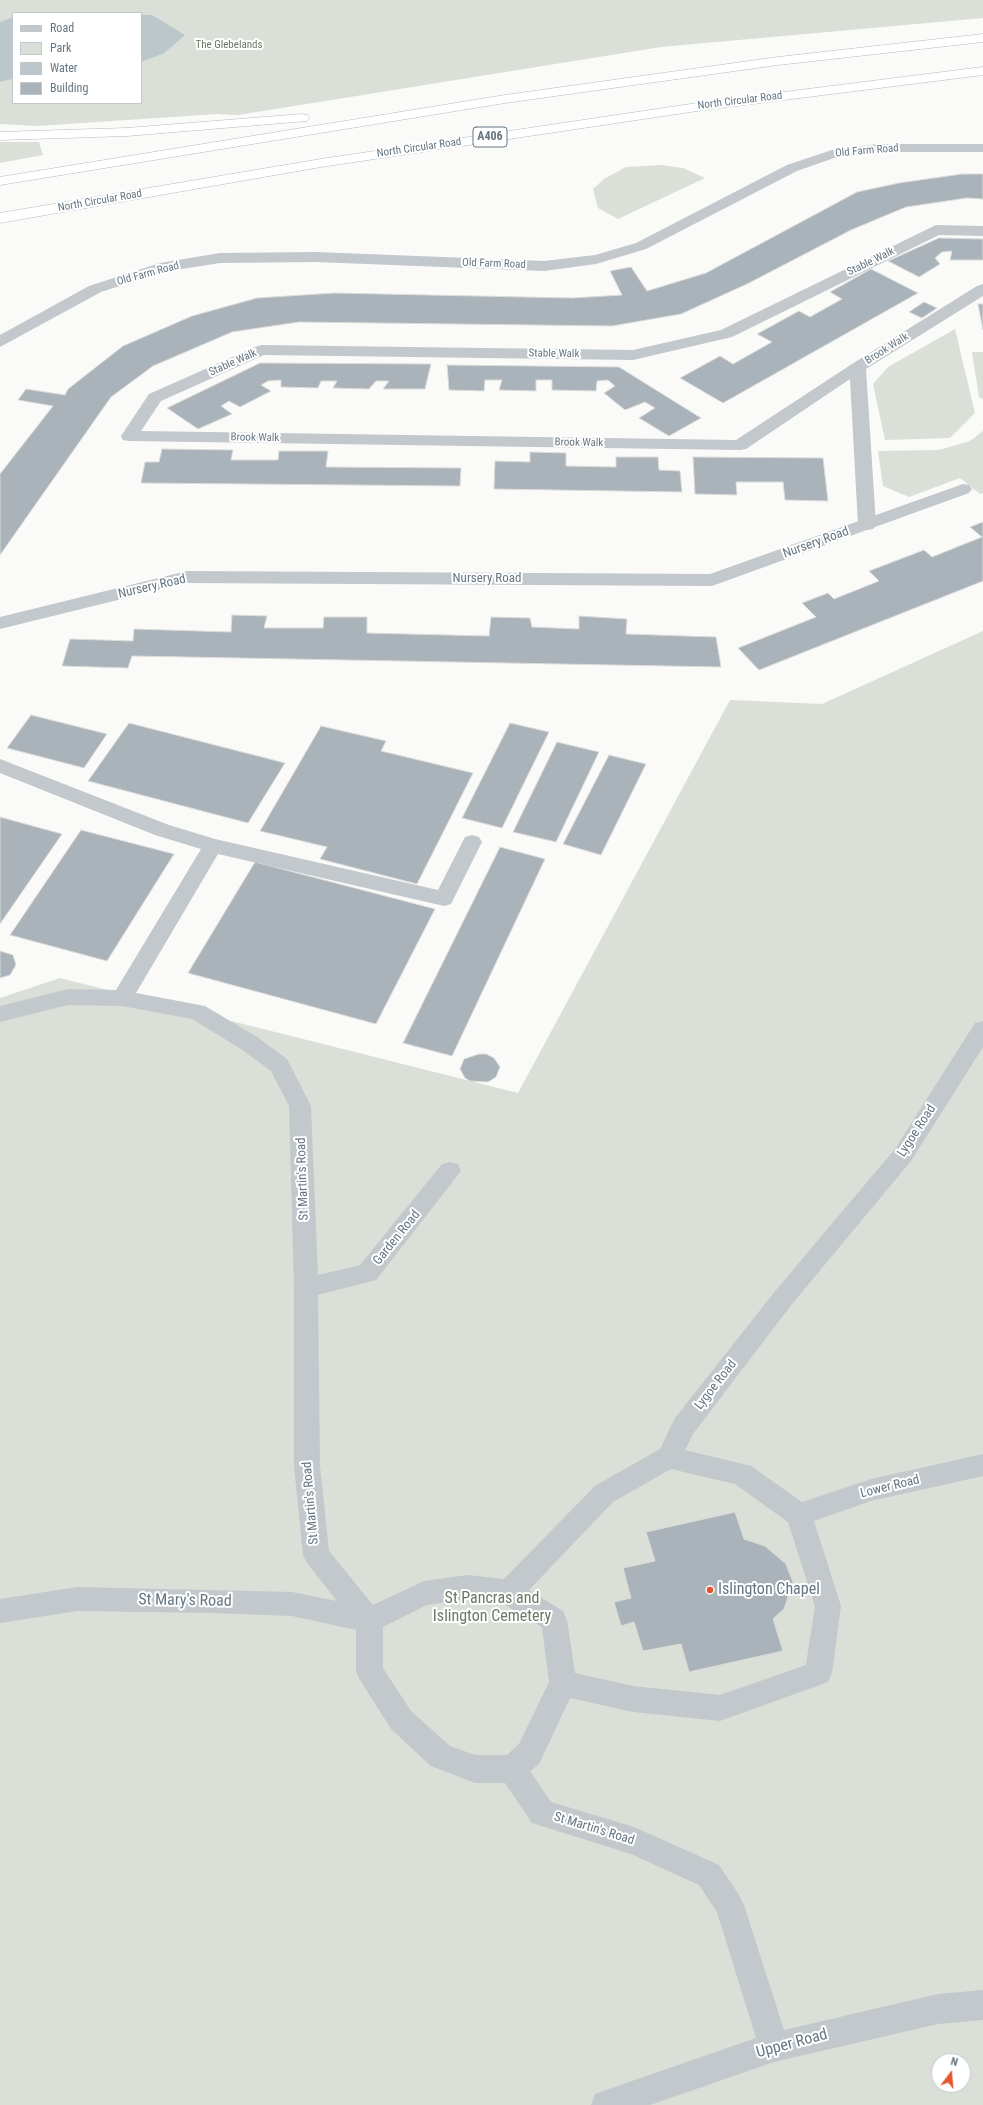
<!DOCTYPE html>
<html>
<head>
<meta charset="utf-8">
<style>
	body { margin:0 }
	#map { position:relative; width:983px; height:2105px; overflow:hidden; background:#fafaf8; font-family:"Roboto Condensed",sans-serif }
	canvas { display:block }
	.legend { position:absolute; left:12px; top:12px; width:130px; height:92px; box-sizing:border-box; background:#fff; border:1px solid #c1c8cd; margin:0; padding:5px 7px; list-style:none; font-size:12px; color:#657683 }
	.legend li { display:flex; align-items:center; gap:8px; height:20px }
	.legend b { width:20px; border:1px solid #c1c8cd }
	.north { position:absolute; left:931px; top:2053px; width:40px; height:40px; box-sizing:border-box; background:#fff; border:1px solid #c1c8cd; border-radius:50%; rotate:16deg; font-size:11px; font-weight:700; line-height:16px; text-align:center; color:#657683 }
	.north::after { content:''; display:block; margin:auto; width:14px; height:18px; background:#e4572e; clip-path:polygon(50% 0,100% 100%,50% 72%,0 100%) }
</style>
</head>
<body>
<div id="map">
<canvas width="983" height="2105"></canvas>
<ul class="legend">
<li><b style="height:5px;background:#c3c8cc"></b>Road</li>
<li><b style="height:11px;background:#dadfd7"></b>Park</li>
<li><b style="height:11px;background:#bbc7cb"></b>Water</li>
<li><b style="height:11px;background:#aab3b9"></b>Building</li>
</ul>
<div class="north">N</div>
</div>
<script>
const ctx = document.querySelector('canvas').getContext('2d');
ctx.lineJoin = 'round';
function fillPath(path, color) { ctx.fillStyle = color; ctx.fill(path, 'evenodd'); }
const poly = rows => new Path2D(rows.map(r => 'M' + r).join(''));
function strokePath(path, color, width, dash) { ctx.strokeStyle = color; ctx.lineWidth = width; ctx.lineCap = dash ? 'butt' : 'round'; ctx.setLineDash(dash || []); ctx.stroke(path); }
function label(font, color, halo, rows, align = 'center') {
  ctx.font = font + ' "Roboto Condensed",sans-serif'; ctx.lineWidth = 4; ctx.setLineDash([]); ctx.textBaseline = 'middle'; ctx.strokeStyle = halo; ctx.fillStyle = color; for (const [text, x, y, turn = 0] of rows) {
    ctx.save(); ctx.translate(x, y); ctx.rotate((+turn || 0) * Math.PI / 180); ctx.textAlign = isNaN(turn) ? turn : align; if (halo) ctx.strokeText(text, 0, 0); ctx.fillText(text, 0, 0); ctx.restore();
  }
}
const green = poly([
	[0,0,983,0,983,18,661,47,238,115,217,114,37,126,0,124,0,82,13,79,13,103,141,103,141,62,163,54,153,15,141,15,141,13,13,13,13,17,0,22],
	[0,142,39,142,43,155,0,163],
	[661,165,683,168,705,178,618,219,598,208,593,189,604,179,626,167],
	[955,329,975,413,950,438,885,440,873,384,888,367],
	[972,352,983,352,983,399,979,397],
	[983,431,983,493,980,494,960,478,909,497,883,486,878,451,939,450,970,441],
	[983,631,983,2105,0,2105,0,998,60,978,518,1093,730,700,822,704],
	[939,2061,963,2061,963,2085,939,2085]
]);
const water = poly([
	[141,15,152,15,185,35,163,54,141,62],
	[13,17,13,79,0,82,0,22]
]);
const building = poly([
	[962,174,983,174,983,199,967,198,906,207,851,230,747,284,681,314,612,326,299,322,232,332,153,366,111,397,0,555,0,474,53,406,18,400,26,389,65,395,68,389,123,346,192,316,257,298,334,293,572,298,622,295,610,271,631,267,647,291,706,273,857,192,899,183,962,174],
	[939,238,983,239,983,260,950,260,952,251,942,252,935,258,940,264,919,277,888,261,939,238],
	[871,269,918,293,723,403,680,378,720,356,733,364,772,342,757,334,799,311,810,317,842,299,830,292,871,269],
	[924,302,937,308,922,318,909,312,924,302],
	[978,304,983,304,983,330,978,304],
	[260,363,431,364,425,389,383,389,389,381,376,381,369,389,333,388,337,381,321,381,318,388,281,387,281,380,268,381,261,385,271,391,240,407,229,401,221,406,232,414,198,429,167,408,260,363],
	[447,365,619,367,701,418,669,436,639,418,655,408,645,402,625,410,604,393,615,386,608,380,597,381,596,391,552,390,552,380,536,380,536,391,499,390,502,380,485,380,484,391,449,390,447,365],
	[162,449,233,450,231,460,278,460,279,451,328,451,326,467,461,468,460,486,141,483,145,462,159,462,162,449],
	[530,452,566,453,566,466,616,467,616,457,658,457,659,470,680,471,682,492,494,489,495,461,530,462,530,452],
	[693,457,823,458,828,501,785,500,783,482,736,482,737,495,695,494,693,457],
	[983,522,983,581,759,670,738,648,816,617,802,603,828,593,834,599,879,581,869,571,924,550,932,557,982,537,970,527,983,522],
	[232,615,267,616,264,628,323,628,324,617,367,617,367,633,489,636,491,617,530,618,532,627,579,629,579,616,627,619,626,634,716,637,721,667,132,656,128,668,62,666,70,639,133,641,134,629,231,632,232,615],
	[31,715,107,734,84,768,7,748,31,715],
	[129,723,285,763,248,823,88,781,129,723],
	[510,723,549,732,502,828,462,818,510,723],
	[321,726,386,741,381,751,473,773,417,884,320,859,327,847,260,831,321,726],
	[557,742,599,752,556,842,513,832,557,742],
	[609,755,646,764,601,855,563,844,609,755],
	[0,817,62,834,0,924,0,817],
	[81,830,174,854,107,961,10,935,81,830],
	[500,847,545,859,452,1056,403,1043,500,847],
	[255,862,435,909,376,1024,188,973,255,862],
	[0,951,13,955,16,965,10,975,0,978,0,951],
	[479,1054,486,1054,494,1058,500,1067,496,1077,488,1082,470,1081,465,1078,460,1069,464,1059,479,1054],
	[735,1512,744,1539,765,1546,786,1564,793,1582,784,1609,773,1619,783,1651,689,1672,681,1644,643,1651,634,1622,621,1626,614,1602,631,1598,623,1568,655,1561,646,1532,735,1512]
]);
const lane = poly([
	[936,225,983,226,983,236,939,235,732,337,633,360,264,355,161,401,141,431,736,440,852,364,977,286,983,284,983,296,866,369,876,525,873,529,867,530,861,529,858,525,850,379,746,449,740,450,129,441,123,440,121,436,149,394,255,347,261,345,633,350,721,330,936,225],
	[0,759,169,825,215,839,438,890,465,837,472,835,479,837,482,842,451,904,444,906,218,854,136,993,205,1006,257,1037,287,1059,311,1106,318,1275,360,1265,442,1164,450,1162,458,1164,461,1171,376,1280,318,1295,320,1466,329,1551,373,1605,424,1581,468,1575,504,1579,595,1486,660,1449,675,1418,776,1290,895,1149,975,1023,983,1021,983,1047,911,1161,792,1304,693,1434,685,1450,751,1466,802,1502,871,1479,983,1454,983,1476,871,1501,814,1521,841,1606,832,1673,828,1682,720,1721,633,1712,570,1698,539,1764,530,1771,551,1802,634,1827,719,1865,739,1895,744,1905,784,2030,938,1994,983,1990,983,2020,938,2024,774,2062,650,2105,591,2105,595,2094,606,2090,756,2038,717,1912,699,1885,631,1854,532,1823,505,1783,475,1783,431,1766,391,1729,360,1680,356,1671,356,1630,292,1616,214,1613,77,1611,0,1623,0,1599,77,1587,292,1592,337,1601,307,1563,303,1555,294,1466,294,1288,289,1106,271,1071,241,1049,192,1019,122,1006,68,1005,0,1022,0,1006,68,989,116,990,201,849,155,835,0,773,0,759],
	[671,1469,735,1484,788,1522,815,1606,806,1665,720,1695,633,1686,575,1673,567,1620,563,1611,529,1590,613,1502,671,1469],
	[468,1599,504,1604,542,1627,549,1682,519,1744,507,1755,475,1755,450,1746,411,1711,383,1668,383,1627,427,1605,468,1599]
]);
const street = poly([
	[877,144,983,144,983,152,877,152,834,158,797,171,646,249,596,264,544,271,316,262,220,263,163,272,101,292,0,347,0,335,89,286,160,263,220,253,316,252,544,261,595,255,636,243,787,165,832,150,877,144],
	[963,484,969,485,972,489,969,493,712,586,187,583,0,629,0,617,187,571,710,574,963,484]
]);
const highway = poly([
	[983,34,983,42,778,65,505,103,0,185,0,177,505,95,778,57,983,34],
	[983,67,983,75,704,110,321,167,0,223,0,213,321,159,704,102,983,67],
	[302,114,307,115,309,118,307,121,127,136,0,140,0,132,127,128,302,114]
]);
const markers = [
	[710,1590,4,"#e4572e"]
];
const farParknames = [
	["The Glebelands",229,45]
];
const farStreetnames = [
	["North Circular Road",740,101,-7],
	["North Circular Road",419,148,-8],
	["Old Farm Road",867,151,-5],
	["North Circular Road",100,201,-10],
	["Stable Walk",871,262,-26],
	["Old Farm Road",494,264,2],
	["Old Farm Road",148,274,-15],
	["Brook Walk",887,349,-32],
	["Stable Walk",554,354,1],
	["Stable Walk",233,363,-24],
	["Brook Walk",255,438,1],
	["Brook Walk",579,443,1]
];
const shields = [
	[490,137,34]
];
const shieldNames = [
	["A406",490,137]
];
const streetNames = [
	["Nursery Road",816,543,-20],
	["Nursery Road",487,579],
	["Nursery Road",152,587,-13],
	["Lygoe Road",917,1131,-57],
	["St Martin's Road",303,1179,-92],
	["Garden Road",397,1238,-51],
	["Lygoe Road",716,1385,-52],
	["Lower Road",890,1487,-14],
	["St Martin's Road",311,1503,-95],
	["St Martin's Road",594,1829,17]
];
const nearPoinames = [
	["Islington Chapel",718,1590]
];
const nearParknames = [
	["St Pancras and",492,1599],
	["Islington Cemetery",492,1617]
];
const nearStreetnames = [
	["St Mary's Road",185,1601,1],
	["Upper Road",792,2044,-15]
];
fillPath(green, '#dadfd7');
fillPath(water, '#bbc7cb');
fillPath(building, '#aab3b9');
strokePath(building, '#dcdcda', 1);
strokePath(highway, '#b4b9bd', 1);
fillPath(lane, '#c3c8cc');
fillPath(street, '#c3c8cc');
fillPath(highway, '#fff');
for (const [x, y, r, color] of markers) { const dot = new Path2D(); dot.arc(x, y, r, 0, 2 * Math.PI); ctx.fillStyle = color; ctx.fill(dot); strokePath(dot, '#fff', 1.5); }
label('11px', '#687a64', '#fff', farParknames);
label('11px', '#657683', '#fff', farStreetnames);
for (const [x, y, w] of shields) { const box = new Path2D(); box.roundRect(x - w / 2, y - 10, w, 20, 3); ctx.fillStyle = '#fff'; ctx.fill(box); strokePath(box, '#657683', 1); }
label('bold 12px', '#657683', null, shieldNames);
label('13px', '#657683', '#fff', streetNames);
label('16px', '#657683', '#fff', nearPoinames, 'left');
label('16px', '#687a64', '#fff', nearParknames);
label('16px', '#657683', '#fff', nearStreetnames);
</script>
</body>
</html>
